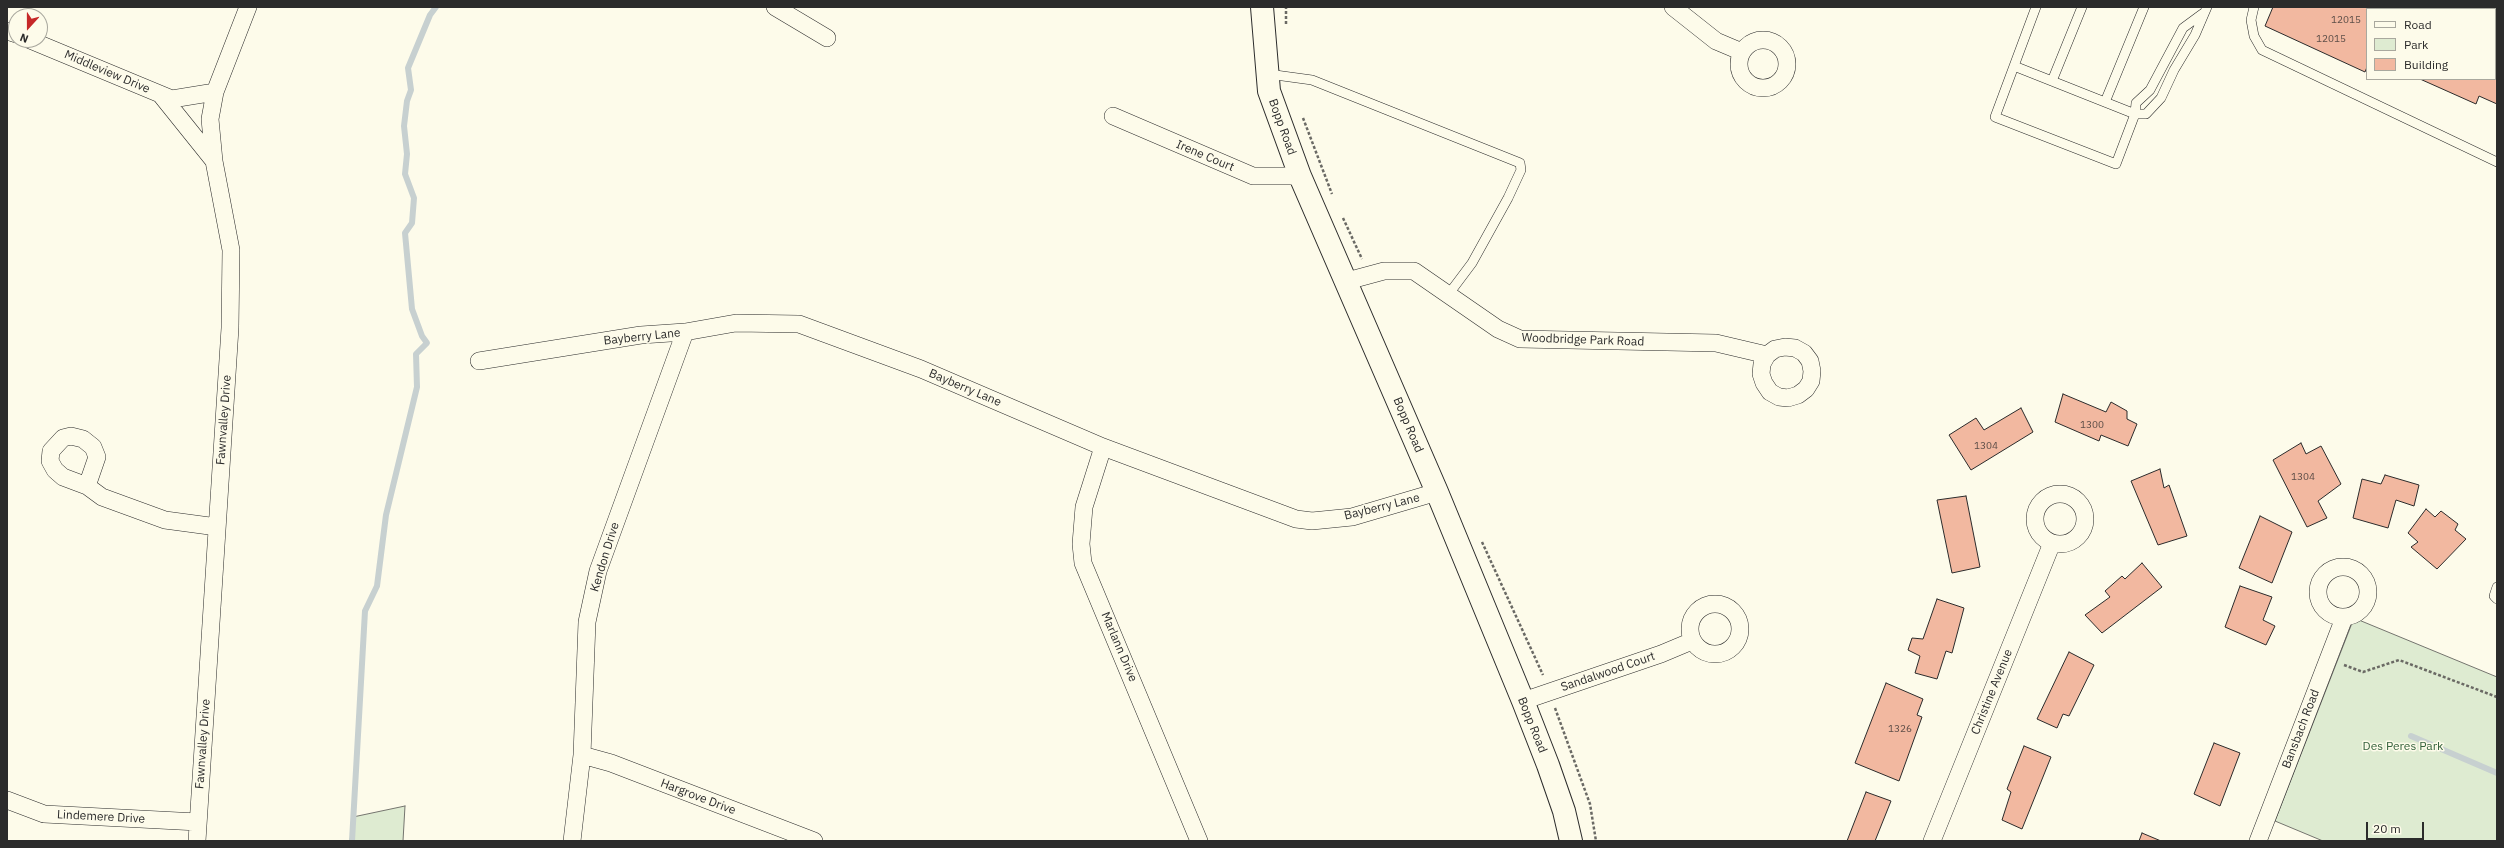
<!DOCTYPE html>
<html>
<head>
<meta charset="utf-8">
<style>
	body { margin:0 }
	#map { position:relative; width:2504px; height:848px; overflow:hidden; background:#fdfbea; font-family:"IBM Plex Sans",sans-serif }
	canvas { display:block }
	.frame { position:absolute; inset:0; border:8px solid #2b2b2b; pointer-events:none }
	.legend { position:absolute; left:2366px; top:8px; width:130px; height:72px; box-sizing:border-box; background:#fdfbea; border:1px solid #a9a89e; margin:0; padding:5px 7px; list-style:none; font-size:12px; color:#2b2b2b }
	.legend li { display:flex; align-items:center; gap:8px; height:20px }
	.legend b { width:20px; border:1px solid #a9a89e }
	.north { position:absolute; left:8px; top:8px; width:40px; height:40px; box-sizing:border-box; background:#fdfbea; border:1px solid #a9a89e; border-radius:50%; rotate:201deg; font-size:11px; font-weight:700; line-height:16px; text-align:center; color:#2b2b2b }
	.north::after { content:''; display:block; margin:auto; width:14px; height:18px; background:#c62828; clip-path:polygon(50% 0,100% 100%,50% 72%,0 100%) }
	.scale { position:absolute; left:2366px; top:822px; width:58px; height:18px; box-sizing:border-box; border:2px solid #2b2b2b; border-top:0; padding-left:5px; font-size:12px; line-height:14px; white-space:nowrap; color:#2b2b2b; -webkit-text-stroke:3px #fdfbea; paint-order:stroke }
</style>
</head>
<body>
<div id="map">
<canvas width="2504" height="848"></canvas>
<div class="frame"></div>
<ul class="legend">
<li><b style="height:5px;background:#fdfbea"></b>Road</li>
<li><b style="height:11px;background:#deebd1"></b>Park</li>
<li><b style="height:11px;background:#f2b8a0"></b>Building</li>
</ul>
<div class="north">N</div>
<div class="scale">20 m</div>
</div>
<script>
const ctx = document.querySelector('canvas').getContext('2d');
ctx.lineJoin = 'round';
function fillPath(path, color) { ctx.fillStyle = color; ctx.fill(path, 'evenodd'); }
const poly = rows => new Path2D(rows.map(r => 'M' + r).join(''));
function strokePath(path, color, width, dash) { ctx.strokeStyle = color; ctx.lineWidth = width; ctx.lineCap = dash ? 'butt' : 'round'; ctx.setLineDash(dash || []); ctx.stroke(path); }
function label(font, color, halo, rows, align = 'center') {
  ctx.font = font + ' "IBM Plex Sans",sans-serif'; ctx.lineWidth = 3; ctx.setLineDash([]); ctx.textBaseline = 'middle'; ctx.strokeStyle = halo; ctx.fillStyle = color; for (const [text, x, y, turn = 0] of rows) {
    ctx.save(); ctx.translate(x, y); ctx.rotate((+turn || 0) * Math.PI / 180); ctx.textAlign = isNaN(turn) ? turn : align; if (halo) ctx.strokeText(text, 0, 0); ctx.fillText(text, 0, 0); ctx.restore();
  }
}
const green = poly([
	[2354,618,2497,677,2497,841,2323,841,2275,821,2354,618],
	[405,806,403,841,350,841,353,817,405,806]
]);
const stream = poly([
	[2411,736,2497,773],
	[352,841,365,611,377,586,386,515,417,387,416,354,427,343,422,336,412,309,405,233,412,223,414,198,405,174,407,154,404,126,407,101,411,90,408,68,430,15,436,7]
]);
const building = poly([
	[2273,7,2454,7,2458,9,2367,9,2367,67,2365,72,2265,26,2273,7],
	[2495,40,2497,42,2497,104,2479,96,2476,104,2420,79,2495,79,2495,40],
	[2063,394,2106,412,2111,402,2127,411,2127,419,2137,424,2128,446,2101,435,2099,441,2055,422,2063,394],
	[2021,408,2033,432,1971,470,1949,435,1976,418,1984,430,2021,408],
	[2301,443,2306,454,2321,446,2341,484,2318,501,2327,518,2307,527,2273,460,2301,443],
	[2160,469,2164,488,2169,485,2187,536,2158,545,2131,481,2160,469],
	[2385,475,2419,485,2414,506,2396,500,2388,528,2353,518,2362,479,2381,484,2385,475],
	[1966,496,1980,567,1952,573,1937,500,1966,496],
	[2426,509,2435,517,2441,511,2458,524,2455,530,2466,539,2437,569,2411,547,2418,542,2408,533,2426,509],
	[2260,516,2292,532,2272,583,2239,568,2260,516],
	[2142,563,2162,587,2102,633,2085,615,2110,597,2105,591,2122,576,2125,579,2142,563],
	[2240,586,2272,597,2263,620,2275,626,2266,645,2225,627,2240,586],
	[1937,599,1964,608,1952,653,1946,651,1937,679,1915,673,1920,656,1908,650,1912,638,1923,639,1937,599],
	[2069,652,2094,665,2069,716,2063,714,2057,728,2037,719,2069,652],
	[1886,683,1923,699,1917,715,1922,717,1899,781,1855,763,1886,683],
	[2214,743,2240,753,2220,806,2194,794,2214,743],
	[2024,746,2051,757,2022,829,2002,820,2011,792,2007,789,2024,746],
	[1866,792,1891,801,1875,841,1847,841,1866,792],
	[2142,833,2161,841,2139,841,2142,833]
]);
const path = poly([
	[1286,24,1286,7],
	[1303,118,1332,194],
	[1343,218,1362,259],
	[1482,542,1543,675],
	[2344,665,2363,672,2399,660,2497,697],
	[1555,708,1590,804,1596,841]
]);
const service = poly([
	[2036,7,1995,117,2116,164,2135,114,2136,103,2150,90,2183,28,2202,14],
	[2254,7,2251,20,2254,36,2262,50,2497,162],
	[2014,66,2135,114,2146,114,2161,98,2174,70,2195,35,2207,7],
	[1268,74,1312,80,1520,163,1521,170,1508,198,1472,263,1448,295],
	[2052,81,2082,7],
	[2105,102,2144,7],
	[2497,587,2494,596,2497,599]
]);
const minor = poly([
	[775,7,827,38],
	[1673,7,1716,41,1742,52],
	[7,31,16,34],
	'1739 64a24 24 0 1 1 48 0a24 24 0 1 1-48 0Z',
	[30,40,172,99,215,92],
	[161,95,214,161],
	[1113,116,1253,176,1300,176],
	[1347,281,1384,271,1414,271,1498,329,1520,339,1716,343,1767,355,1775,349,1785,347,1795,348,1804,353,1810,361,1812,371,1811,381,1806,389,1798,395,1788,398,1779,397,1770,392,1764,383,1761,374,1762,364,1767,355],
	[479,361,641,335,685,332,736,323,799,324,921,369,1103,447,1296,519,1312,521,1352,517,1437,492],
	[1103,447,1084,507,1081,544,1083,563,1199,841],
	[87,486,97,457,93,447,83,439,71,436,63,438,51,451,50,461,55,470,63,477,87,486,102,497,165,520,217,527],
	'2035 519a25 25 0 1 1 50 0a25 25 0 1 1-50 0Z',
	'2318 592a25 25 0 1 1 50 0a25 25 0 1 1-50 0Z',
	'1690 629a25 25 0 1 1 50 0a25 25 0 1 1-50 0Z',
	[1523,701,1661,654,1692,641],
	[582,755,611,763,814,841],
	[7,800,44,814,198,822],
	[197,841,230,328,231,250,214,161,210,119,215,92,248,7],
	[572,841,582,755,587,622,598,571,685,332],
	[1932,841,2052,543],
	[2258,841,2344,618]
]);
const tertiary = poly([
	[1262,7,1269,91,1300,176,1437,492,1523,701,1548,765,1564,811,1571,841]
]);
const numberNames = [
	["12015",2346,20],
	["12015",2331,39],
	["1300",2092,425],
	["1304",1986,446],
	["1304",2303,477],
	["1326",1900,729]
];
const streetNames = [
	["Middleview Drive",107,72,23],
	["Bopp Road",1282,127,70],
	["Irene Court",1205,156,23],
	["Bayberry Lane",642,337,-6],
	["Woodbridge Park Road",1583,340,2],
	["Bayberry Lane",965,388,23],
	["Fawnvalley Drive",224,420,-86],
	["Bopp Road",1408,425,67],
	["Bayberry Lane",1382,507,-14],
	["Kendon Drive",605,557,-73],
	["Marlann Drive",1119,647,67],
	["Sandalwood Court",1608,672,-19],
	["Christine Avenue",1992,692,-68],
	["Bopp Road",1532,725,68],
	["Bansbach Road",2301,729,-69],
	["Fawnvalley Drive",203,744,-86],
	["Hargrove Drive",698,797,21],
	["Lindemere Drive",101,817,3]
];
const parkNames = [
	["Des Peres Park",2403,747]
];
fillPath(green, '#deebd1');
strokePath(green, '#74746e', 1);
strokePath(stream, '#c7d0d0', 6);
fillPath(building, '#f2b8a0');
strokePath(building, '#2b2b2b', 1);
strokePath(service, '#2b2b2b', 10);
strokePath(minor, '#2b2b2b', 18);
strokePath(tertiary, '#2b2b2b', 24);
strokePath(path, '#6a6964', 2.5, [3, 2]);
strokePath(service, '#fdfbea', 9);
strokePath(minor, '#fdfbea', 17);
strokePath(tertiary, '#fdfbea', 22);
label('10px', '#5d4e48', null, numberNames);
label('12px', '#2b2b2b', '#fdfbea', streetNames);
label('12px', '#34623c', '#fdfbea', parkNames);
</script>
</body>
</html>
